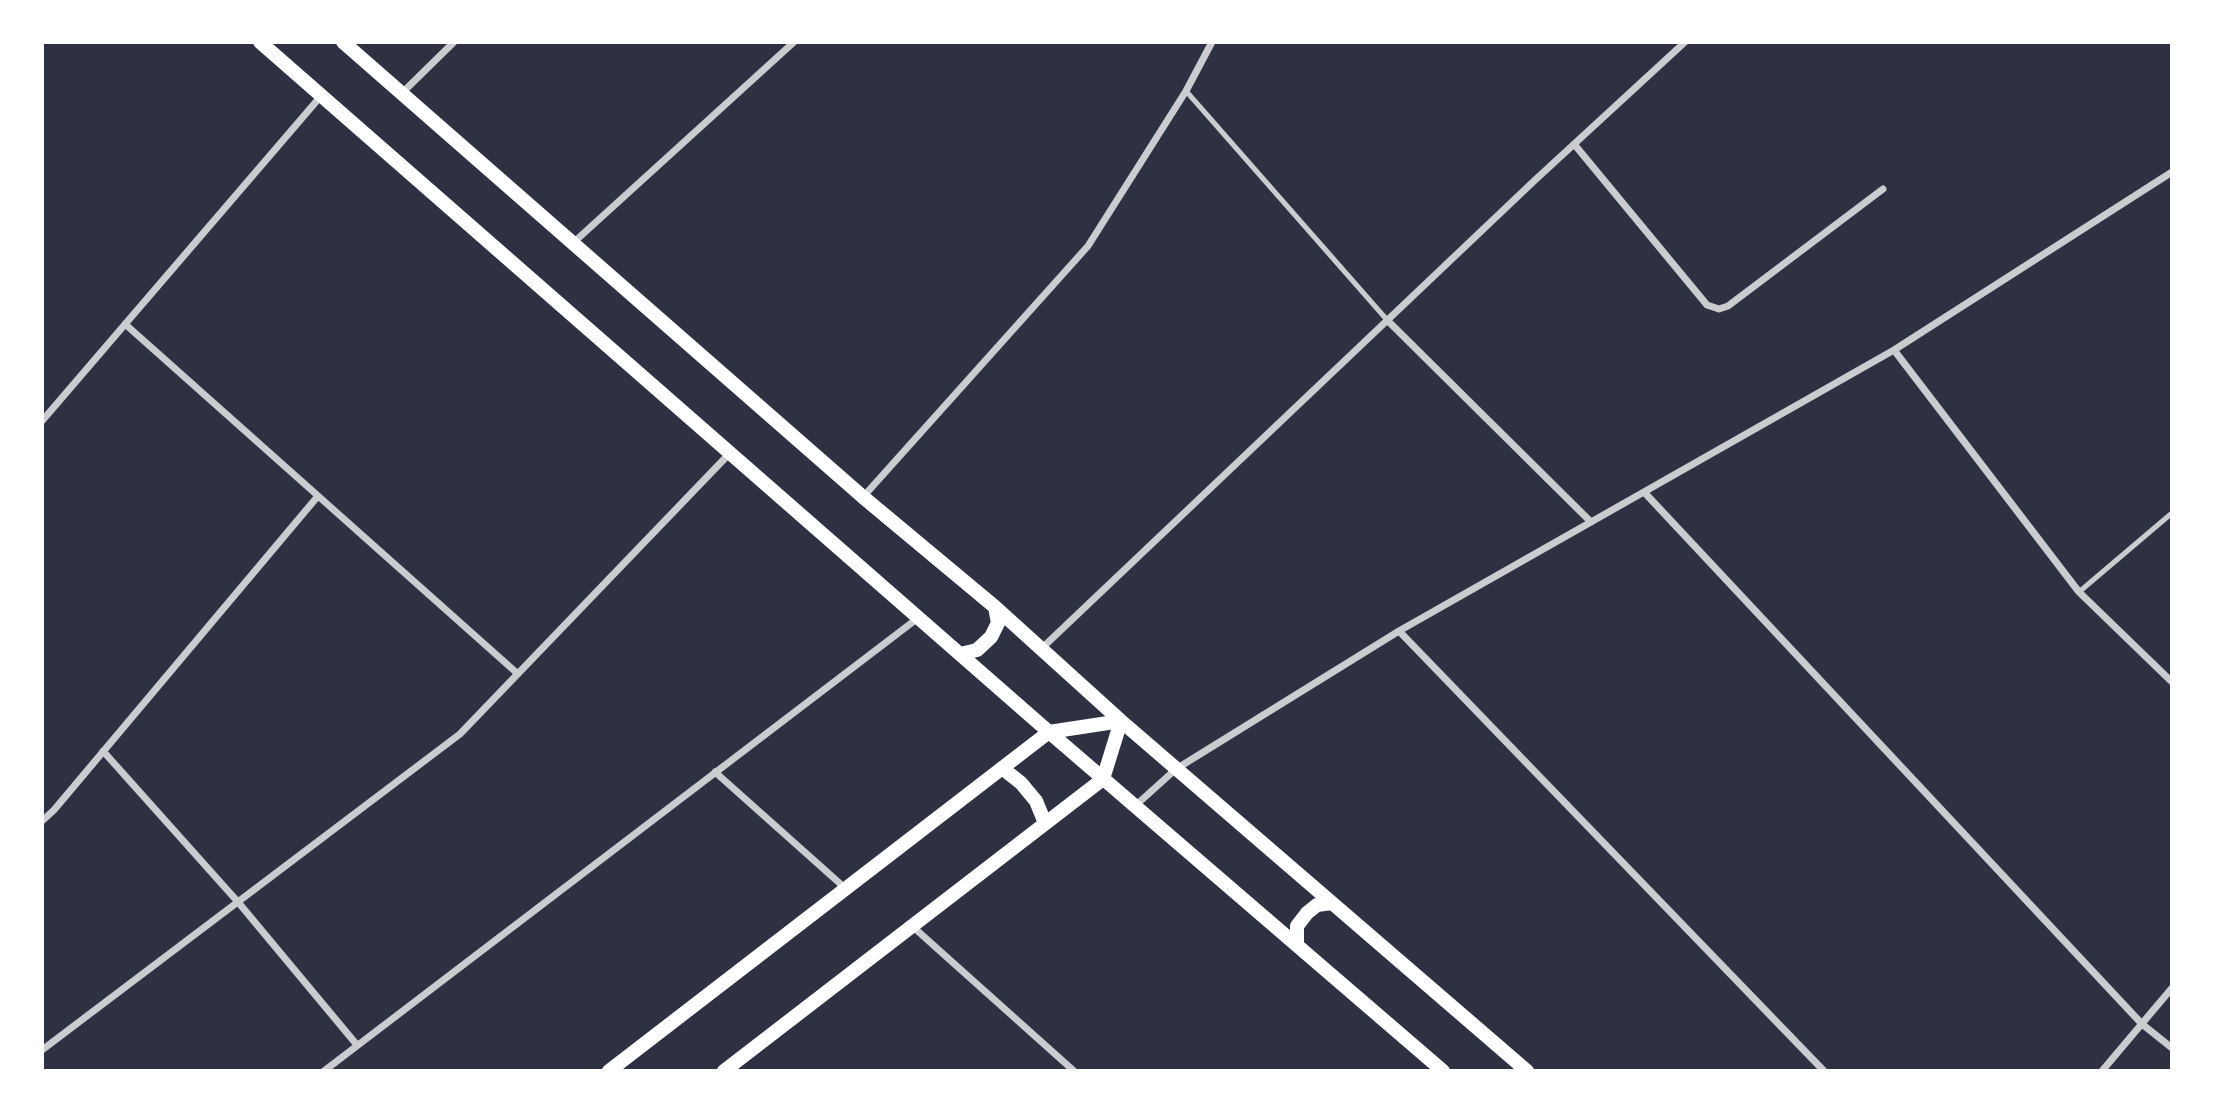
<!DOCTYPE html>
<html>
<head>
<meta charset="utf-8">
<style>
	body { margin:0 }
	#map { position:relative; width:2214px; height:1113px; overflow:hidden; background:#2d3142; font-family:"Archivo Narrow",sans-serif }
	canvas { display:block }
	.frame { position:absolute; inset:0; border:44px solid #fff; pointer-events:none }
</style>
</head>
<body>
<div id="map">
<canvas width="2214" height="1113"></canvas>
<div class="frame"></div>
</div>
<script>
const ctx = document.querySelector('canvas').getContext('2d');
ctx.lineJoin = 'round';
const poly = rows => new Path2D(rows.map(r => 'M' + r).join(''));
function strokePath(path, color, width, dash) { ctx.strokeStyle = color; ctx.lineWidth = width; ctx.lineCap = dash ? 'butt' : 'round'; ctx.setLineDash(dash || []); ctx.stroke(path); }
const service = poly([
	[1186,91,1388,321],
	[2079,592,2172,513]
]);
const minor = poly([
	[402,93,454,42],
	[1574,144,1707,305,1719,309,1728,306,1883,189],
	[573,243,794,42],
	[1388,321,1591,522],
	[125,324,518,674],
	[1894,350,2079,592,2172,682],
	[42,421,321,96],
	[1644,492,2142,1024,2172,1048],
	[863,497,1088,246,1186,91,1212,42],
	[1399,631,1824,1071],
	[1041,649,1534,181,1685,42],
	[103,751,238,902,357,1045],
	[715,772,845,888],
	[1135,806,1176,769,1399,631,1894,350,2172,172],
	[42,821,54,810,318,496],
	[912,926,1074,1071],
	[42,1050,460,734,730,453],
	[324,1071,918,618],
	[2102,1071,2172,988]
]);
const secondary = poly([
	[260,42,1049,732,1443,1071],
	[343,42,863,497,995,607,1121,721,1527,1071],
	[960,654,977,650,991,637,998,623,995,607],
	[1002,768,1021,783,1036,801,1045,823],
	[1297,945,1297,926,1307,913,1317,905,1332,903],
	[609,1071,1049,732,1121,721,1103,779,724,1071]
]);
strokePath(service, '#caccd0', 5);
strokePath(minor, '#caccd0', 7);
strokePath(secondary, '#fff', 14);
</script>
</body>
</html>
